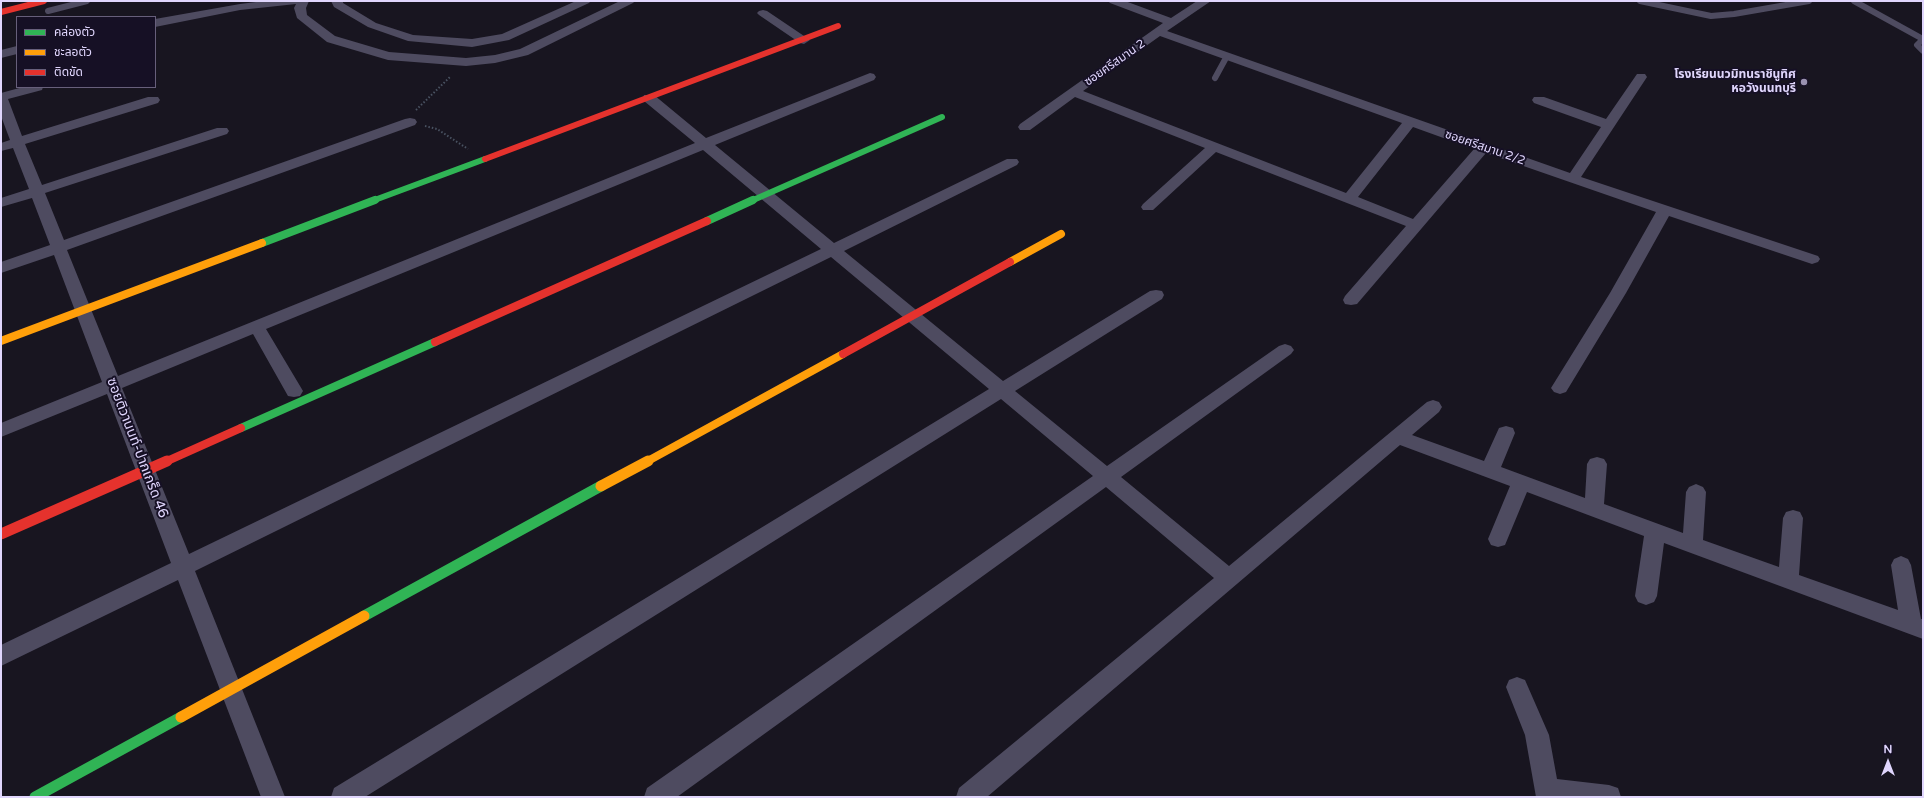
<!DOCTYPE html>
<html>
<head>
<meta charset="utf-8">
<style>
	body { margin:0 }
	#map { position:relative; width:1924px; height:798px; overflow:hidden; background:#181520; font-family:"Varela Round","Noto Sans Thai",sans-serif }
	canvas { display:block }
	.frame { position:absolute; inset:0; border:2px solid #e0d6fd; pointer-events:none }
	.legend { position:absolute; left:16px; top:16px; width:140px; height:72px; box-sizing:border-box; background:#161025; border:1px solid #675f7b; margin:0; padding:5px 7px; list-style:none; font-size:12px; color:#e0d6fd }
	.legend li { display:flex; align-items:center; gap:8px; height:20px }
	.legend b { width:20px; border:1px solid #675f7b }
	.north { position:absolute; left:1868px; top:742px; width:40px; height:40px; -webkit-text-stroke:3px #161025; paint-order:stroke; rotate:0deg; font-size:11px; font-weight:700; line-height:16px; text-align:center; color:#e0d6fd }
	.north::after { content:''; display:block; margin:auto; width:14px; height:18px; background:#e0d6fd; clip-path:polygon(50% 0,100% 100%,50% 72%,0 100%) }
</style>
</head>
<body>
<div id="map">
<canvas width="1924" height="798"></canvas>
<div class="frame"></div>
<ul class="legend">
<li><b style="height:5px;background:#30b455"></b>คล่องตัว</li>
<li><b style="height:5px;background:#ff9f0a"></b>ชะลอตัว</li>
<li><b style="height:5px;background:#e5322d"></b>ติดขัด</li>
</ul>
<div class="north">N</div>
</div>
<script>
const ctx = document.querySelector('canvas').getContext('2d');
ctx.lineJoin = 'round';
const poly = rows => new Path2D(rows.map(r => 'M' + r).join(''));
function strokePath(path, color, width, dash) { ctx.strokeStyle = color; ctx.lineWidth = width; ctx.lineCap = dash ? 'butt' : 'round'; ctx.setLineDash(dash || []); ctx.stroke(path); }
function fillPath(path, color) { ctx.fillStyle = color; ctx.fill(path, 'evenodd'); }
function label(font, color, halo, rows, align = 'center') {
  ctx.font = font + ' "Varela Round","Noto Sans Thai",sans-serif'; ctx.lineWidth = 4; ctx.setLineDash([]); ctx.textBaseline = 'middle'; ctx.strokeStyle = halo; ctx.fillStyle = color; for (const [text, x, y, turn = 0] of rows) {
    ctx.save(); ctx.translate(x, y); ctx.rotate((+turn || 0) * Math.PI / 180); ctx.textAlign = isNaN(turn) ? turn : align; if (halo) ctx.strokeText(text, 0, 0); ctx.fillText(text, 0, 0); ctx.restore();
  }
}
const path = poly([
	[416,110,451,76],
	[425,126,437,129,468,149]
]);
const lane = poly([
	[1640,1,1711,16,1734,14,1809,1],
	[1854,1,1923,39,1917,45,1923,51],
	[48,11,87,1],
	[1215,78,1227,56]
]);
const street = poly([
	[264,1,309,1,306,8,307,15,335,36,389,52,466,58,495,55,520,49,620,1,635,1,633,3,528,55,495,63,466,66,388,60,327,42,297,18,294,8,296,4,240,10,155,27,155,19,240,4,264,1],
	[331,1,343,1,343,3,376,23,413,35,472,39,502,34,576,1,591,1,589,3,509,40,472,47,408,41,368,27,334,7,331,1],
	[1108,1,1125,1,1171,18,1197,1,1211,1,1167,31,1570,173,1601,127,1534,103,1532,100,1534,97,1544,97,1606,119,1637,74,1645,74,1647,77,1581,177,1818,256,1820,259,1818,262,1812,264,1806,262,1669,216,1626,293,1566,392,1560,394,1554,392,1551,388,1610,293,1656,212,1486,153,1357,304,1351,305,1345,304,1343,300,1345,296,1406,226,1216,152,1153,210,1143,210,1141,207,1143,204,1205,148,1075,97,1030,130,1020,130,1018,127,1020,124,1163,23,1110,3,1108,1],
	[1160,36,1402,123,1346,193,1083,91,1160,36],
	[1413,127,1474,149,1413,219,1358,197,1413,127],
	[763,10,767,11,810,40,804,44,800,43,759,15,757,13,759,11,763,10],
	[17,46,17,54,1,58,1,50,17,46],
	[870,73,874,74,876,77,874,80,715,145,834,243,1007,159,1017,159,1019,162,1017,165,844,251,1003,381,1150,291,1156,290,1162,291,1164,295,1162,299,1015,391,1107,466,1279,346,1285,344,1291,346,1294,350,1291,354,1121,477,1229,566,1427,402,1433,400,1439,402,1442,407,1439,412,1412,435,1484,461,1499,428,1506,426,1513,428,1515,433,1501,467,1585,498,1587,464,1590,459,1597,457,1604,459,1607,464,1604,504,1683,533,1686,492,1689,487,1696,484,1703,487,1706,492,1703,540,1779,567,1783,518,1786,512,1793,510,1800,512,1803,518,1799,575,1898,610,1891,565,1894,559,1901,556,1908,559,1911,565,1921,619,1923,619,1923,639,1664,543,1657,596,1654,602,1646,605,1638,602,1635,596,1644,536,1527,492,1505,545,1498,547,1491,545,1488,539,1510,486,1400,445,987,797,956,797,959,788,1214,578,1106,487,677,797,644,797,647,788,1093,476,1001,399,365,797,331,797,334,788,989,389,831,257,195,571,285,797,261,797,178,580,1,666,1,645,171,563,107,394,1,437,1,423,102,382,54,255,1,273,1,262,50,245,32,198,1,207,1,198,29,189,13,148,1,151,1,143,10,140,1,116,1,93,23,87,43,87,42,90,8,99,22,136,148,97,158,97,160,100,158,103,25,144,42,185,217,128,227,128,229,131,227,134,45,193,64,240,405,119,410,118,415,119,417,122,415,125,67,250,118,376,695,143,644,101,643,98,644,95,654,95,706,138,870,73],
	[703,150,821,249,189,554,122,388,253,334,288,396,294,397,300,396,303,391,266,329,703,150],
	[1517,677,1525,680,1549,735,1557,779,1609,785,1618,788,1621,797,1536,797,1525,735,1506,687,1509,680,1517,677]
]);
const fastFar2 = poly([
	[372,201,485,159],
	[751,201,942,117]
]);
const fastFar1 = poly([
	[707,221,753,200],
	[262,243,375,200],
	[241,428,435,342]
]);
const fast = poly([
	[364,616,601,486],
	[35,797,181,717]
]);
const slowFar1 = poly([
	[1010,262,1061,234],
	[1,341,262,243],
	[646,462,843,354]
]);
const slow = poly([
	[601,486,648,461],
	[181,717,364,616]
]);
const jamFar2 = poly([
	[1,12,44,1],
	[485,159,838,26]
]);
const jamFar1 = poly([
	[435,342,707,221],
	[843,354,1010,262],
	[165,462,241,428]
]);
const jam = poly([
	[1,534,167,461]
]);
const markers = [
	[1804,82,4,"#9a92b0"]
];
const farStreetnames = [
	["ซอยศรีสมาน 2",1115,63,-35],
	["ซอยศรีสมาน 2/2",1485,148,19]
];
const farPoinames = [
	["โรงเรียนนวมิทนราชินูทิศ",1796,75],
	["หอวังนนทบุรี",1796,89]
];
const streetNames = [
	["ซอยติวานนท์-ปากเกร็ด 46",137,448,69]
];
strokePath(path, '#495261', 2, [1.5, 2]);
strokePath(lane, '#4e4b60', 6);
fillPath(street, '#4e4b60');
strokePath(fastFar2, '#30b455', 6);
strokePath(fastFar1, '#30b455', 8);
strokePath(fast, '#30b455', 11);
strokePath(slowFar1, '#ff9f0a', 8);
strokePath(slow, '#ff9f0a', 11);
strokePath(jamFar2, '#e5322d', 6);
strokePath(jamFar1, '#e5322d', 8);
strokePath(jam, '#e5322d', 11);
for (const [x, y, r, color] of markers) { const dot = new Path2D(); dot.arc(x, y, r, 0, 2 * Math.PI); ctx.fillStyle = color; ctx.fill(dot); strokePath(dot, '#161025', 1.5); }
label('12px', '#e0d6fd', '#161025', farStreetnames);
label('bold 12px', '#e0d6fd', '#161025', farPoinames, 'right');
label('14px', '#e0d6fd', '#161025', streetNames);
</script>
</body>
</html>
